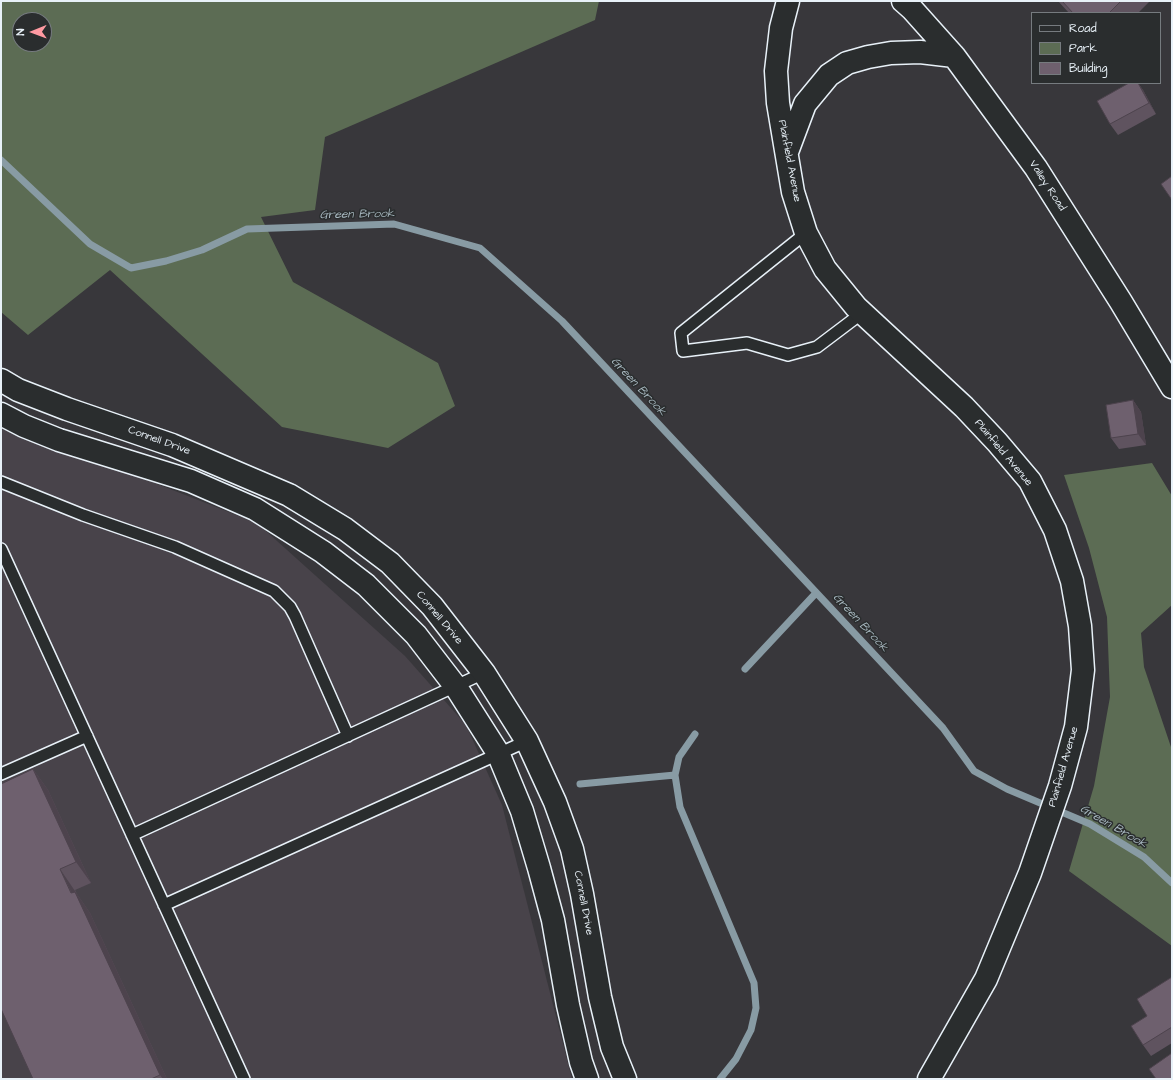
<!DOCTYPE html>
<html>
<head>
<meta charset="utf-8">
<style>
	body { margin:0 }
	#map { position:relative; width:1173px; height:1080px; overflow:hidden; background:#38373b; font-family:"Architects Daughter",sans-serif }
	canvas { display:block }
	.frame { position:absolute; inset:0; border:2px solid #e8f1f8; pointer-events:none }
	.legend { position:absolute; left:1031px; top:12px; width:130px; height:72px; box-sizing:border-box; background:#2a2d2e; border:1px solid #767b7f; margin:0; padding:5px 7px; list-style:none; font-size:12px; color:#e8f1f8 }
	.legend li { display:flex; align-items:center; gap:8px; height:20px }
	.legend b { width:20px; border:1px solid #767b7f }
	.north { position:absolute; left:12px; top:12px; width:40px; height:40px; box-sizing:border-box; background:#2a2d2e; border:1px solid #767b7f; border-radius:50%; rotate:269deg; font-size:11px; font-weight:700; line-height:16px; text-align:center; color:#e8f1f8 }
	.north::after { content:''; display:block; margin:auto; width:14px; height:18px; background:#ff9aa2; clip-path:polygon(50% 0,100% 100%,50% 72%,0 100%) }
</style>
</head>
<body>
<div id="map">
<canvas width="1173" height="1080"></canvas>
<div class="frame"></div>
<ul class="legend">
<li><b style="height:5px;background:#2a2d2e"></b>Road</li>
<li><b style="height:11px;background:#5c6c54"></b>Park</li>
<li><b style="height:11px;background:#6e606e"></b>Building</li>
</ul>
<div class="north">N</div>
</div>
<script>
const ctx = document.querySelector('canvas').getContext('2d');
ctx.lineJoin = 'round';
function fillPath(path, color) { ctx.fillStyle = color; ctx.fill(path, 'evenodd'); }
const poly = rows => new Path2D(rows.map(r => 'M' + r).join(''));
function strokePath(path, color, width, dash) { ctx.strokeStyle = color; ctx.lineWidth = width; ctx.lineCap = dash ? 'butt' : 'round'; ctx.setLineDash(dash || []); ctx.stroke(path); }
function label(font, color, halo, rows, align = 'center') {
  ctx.font = font + ' "Architects Daughter",sans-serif'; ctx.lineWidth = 3; ctx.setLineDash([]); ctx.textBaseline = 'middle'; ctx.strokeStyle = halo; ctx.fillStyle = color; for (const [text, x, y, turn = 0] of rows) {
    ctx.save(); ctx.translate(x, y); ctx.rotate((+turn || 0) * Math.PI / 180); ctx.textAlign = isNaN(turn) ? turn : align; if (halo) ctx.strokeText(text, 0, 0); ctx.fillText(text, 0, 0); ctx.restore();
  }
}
const built = poly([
	[1,423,257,523,405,656,466,725,502,805,572,1079,1,1079]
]);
const green = poly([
	[1,1,599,1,595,20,325,137,315,210,261,217,293,282,438,363,455,406,388,448,282,427,110,270,28,335,1,312],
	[20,20,44,20,44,44,20,44],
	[1152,463,1172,496,1172,605,1141,633,1144,667,1172,750,1172,946,1069,871,1094,786,1110,697,1107,617,1089,548,1064,475]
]);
const stream = poly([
	[1,160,90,244,131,268,166,261,202,250,247,229,394,224,480,248,562,321,943,728,974,771,1007,789,1090,824,1144,857,1172,883],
	[745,669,816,593],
	[695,734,679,757,675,775,680,807,754,983,756,1008,751,1030,736,1059,720,1079],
	[580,784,675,775]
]);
const service = poly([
	[806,233,681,333,683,351,747,343,788,355,817,347,862,313],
	[1,482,83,515,175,547,274,591,290,607,295,616,348,736],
	[1,549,244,1079],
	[1,774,87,736],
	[132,835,484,673],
	[164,905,527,741]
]);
const minor = poly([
	[1,380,18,390,67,409,172,445,289,495,345,529,390,563,432,606,484,673,527,741,555,802,572,849,582,894,600,997,612,1047,625,1079],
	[1,414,24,426,59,440,191,481,255,509,323,552,366,585,416,635,456,687,498,753,522,811,539,868,553,920,568,1005,581,1062,587,1079]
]);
const secondary = poly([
	[788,1,781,28,776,71,778,103,793,192,806,233,825,269,856,307,964,407,997,442,1030,481,1055,530,1072,581,1080,626,1083,670,1076,727,1060,786,1030,873,986,979,929,1079],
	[903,1,912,9,954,56,1036,168,1121,302,1172,387],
	[787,152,805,104,829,75,847,63,868,57,891,53,920,52,954,56]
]);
const wall = poly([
	[1058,1,1150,1,1138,13,1069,13],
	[1129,83,1138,83,1143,90,1156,114,1118,135,1110,124],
	[1133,400,1141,412,1146,445,1119,449,1111,438],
	[33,769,48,790,91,883,75,890,77,894,90,913,167,1079,33,1079],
	[1172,977,1172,1043,1151,1056,1143,1045,1147,1016]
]);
const shadedWall = poly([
	[1138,83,1143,90,1156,114,1149,103],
	[1133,400,1141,412,1146,445,1138,434],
	[33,769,48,790,91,883,76,862],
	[60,869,90,913,167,1079,163,1079,160,1075]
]);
const building = poly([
	[1062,1,1121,1,1109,13,1073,13,1062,1],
	[1129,83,1138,83,1149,103,1110,124,1097,101,1129,83],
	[1172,176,1172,200,1161,184,1172,176],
	[1133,400,1138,434,1111,438,1106,405,1133,400],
	[33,769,76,862,60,869,71,893,75,892,160,1075,151,1079,33,1079,1,1009,1,784,33,769],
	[1172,977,1172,1027,1143,1045,1131,1026,1147,1016,1137,999,1172,977],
	[1172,1053,1172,1079,1156,1079,1149,1069,1172,1053]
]);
const streetNames = [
	["Plainfield Avenue",789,161,79],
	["Valley Road",1047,186,57],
	["Connell Drive",159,441,20],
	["Plainfield Avenue",1003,453,50],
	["Connell Drive",439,618,50],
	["Plainfield Avenue",1064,767,-74],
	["Connell Drive",583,903,79]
];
const waterNames = [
	["Green Brook",357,215,-1],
	["Green Brook",638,387,47],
	["Green Brook",860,623,47],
	["Green Brook",1113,827,30]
];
fillPath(built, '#48434a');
fillPath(green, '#5c6c54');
strokePath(stream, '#889ba4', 7);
strokePath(service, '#e8f1f8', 14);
strokePath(minor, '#e8f1f8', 25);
strokePath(secondary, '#e8f1f8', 25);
strokePath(service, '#2a2d2e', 11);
strokePath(minor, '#2a2d2e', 22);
strokePath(secondary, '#2a2d2e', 22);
fillPath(wall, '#5f535f');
fillPath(shadedWall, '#4d434d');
fillPath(building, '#6e606e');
strokePath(building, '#4d434d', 1);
label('11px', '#e8f1f8', '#2a2d2e', streetNames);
label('italic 12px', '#a8b8c0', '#2a2d2e', waterNames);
</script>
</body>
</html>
